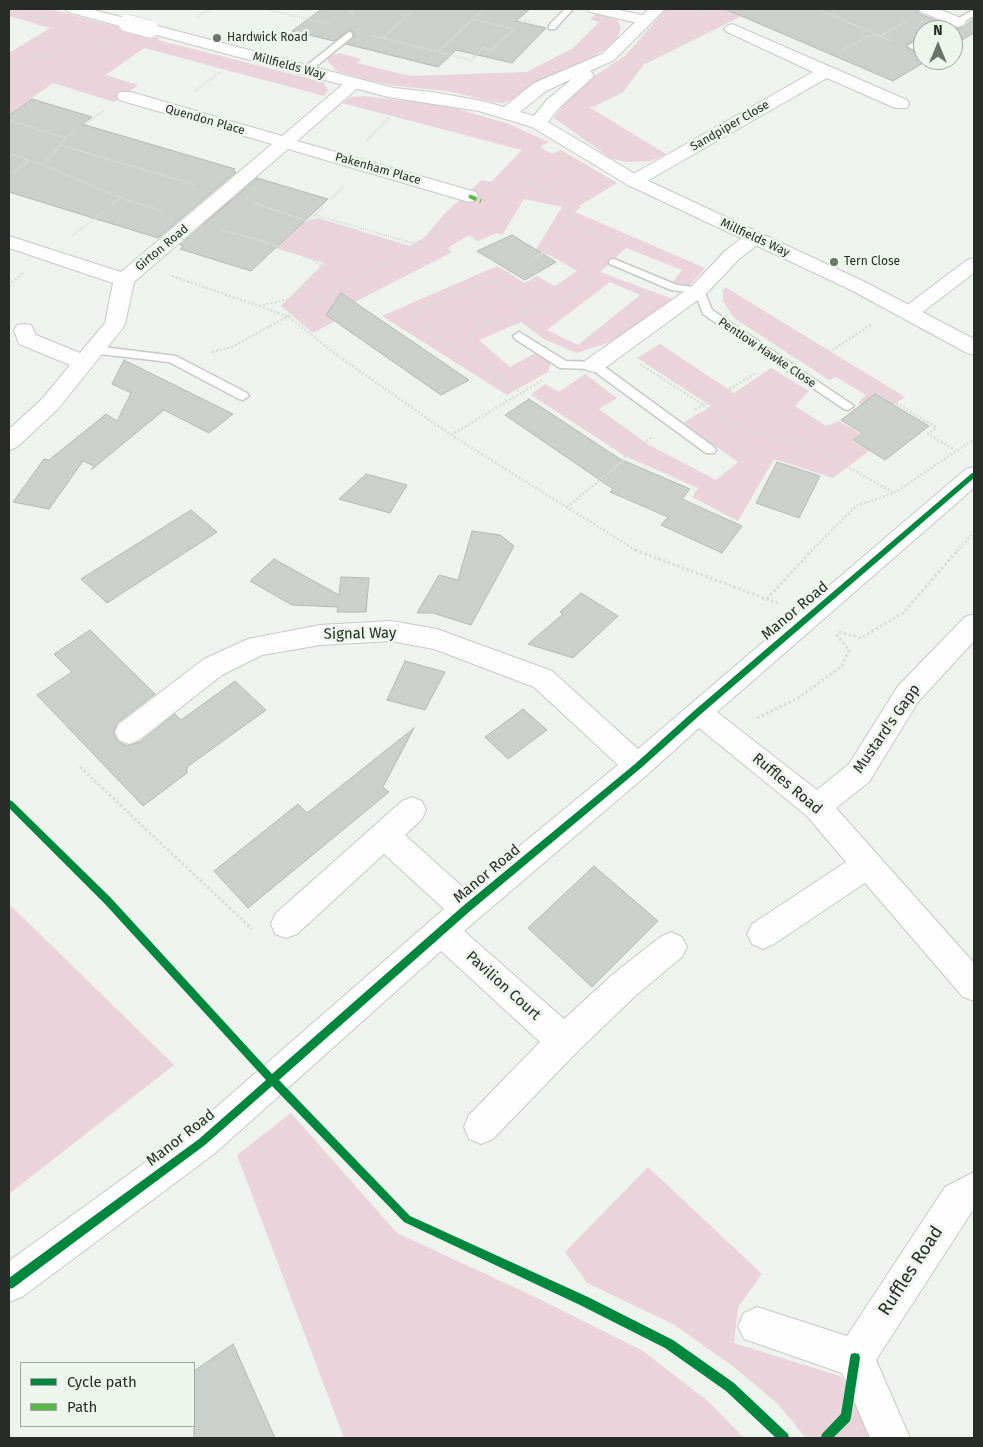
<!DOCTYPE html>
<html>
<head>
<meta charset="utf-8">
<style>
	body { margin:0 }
	#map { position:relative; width:983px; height:1447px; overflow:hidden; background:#eef3ee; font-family:"Fira Sans",sans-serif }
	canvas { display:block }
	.frame { position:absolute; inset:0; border:10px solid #282c28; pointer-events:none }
	.legend { position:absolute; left:20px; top:1362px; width:175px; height:65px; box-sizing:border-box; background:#edf5ec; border:1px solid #9ea59e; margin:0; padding:6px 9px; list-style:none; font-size:15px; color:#282c28 }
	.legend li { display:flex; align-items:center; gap:10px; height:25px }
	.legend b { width:25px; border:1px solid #9ea59e }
	.north { position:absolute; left:913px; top:20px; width:50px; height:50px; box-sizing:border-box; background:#edf5ec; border:1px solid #9ea59e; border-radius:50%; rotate:0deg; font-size:14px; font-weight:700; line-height:20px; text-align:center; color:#282c28 }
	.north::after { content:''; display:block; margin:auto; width:18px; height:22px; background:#6d726d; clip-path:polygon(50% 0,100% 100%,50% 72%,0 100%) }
</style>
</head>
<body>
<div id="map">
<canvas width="983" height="1447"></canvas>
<div class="frame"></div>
<ul class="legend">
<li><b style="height:6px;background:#00873e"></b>Cycle path</li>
<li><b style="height:6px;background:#58b947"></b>Path</li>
</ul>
<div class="north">N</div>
</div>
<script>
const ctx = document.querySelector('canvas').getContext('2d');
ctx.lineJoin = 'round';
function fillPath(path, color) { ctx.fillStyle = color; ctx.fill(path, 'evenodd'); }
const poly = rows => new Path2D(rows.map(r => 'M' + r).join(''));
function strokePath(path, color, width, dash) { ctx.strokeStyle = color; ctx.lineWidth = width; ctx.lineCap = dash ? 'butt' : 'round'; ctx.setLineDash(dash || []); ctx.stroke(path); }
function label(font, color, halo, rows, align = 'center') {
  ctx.font = font + ' "Fira Sans",sans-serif'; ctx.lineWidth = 5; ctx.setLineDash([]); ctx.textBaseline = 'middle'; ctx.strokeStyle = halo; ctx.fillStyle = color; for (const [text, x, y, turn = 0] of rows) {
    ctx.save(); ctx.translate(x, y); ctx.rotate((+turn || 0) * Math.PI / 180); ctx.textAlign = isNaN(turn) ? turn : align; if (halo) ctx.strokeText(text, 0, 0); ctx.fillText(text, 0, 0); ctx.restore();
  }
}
const green = poly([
	[9,9,50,9,159,38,158,40,323,82,328,90,324,96,144,48,106,75,138,85,114,102,53,83,9,114,9,53,50,28,9,16],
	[666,9,756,9,643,65,622,93,593,107,589,107,666,154,651,161,626,162,610,158,554,118,564,104,596,75,626,55],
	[596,14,617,20,621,28,617,38,604,50,581,64,538,81,515,98,503,103,493,102,447,91,397,86,371,81,336,71,328,61,328,57,339,53,361,59,357,63,410,76,527,72,573,48,599,22,590,19],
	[364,96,431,104,458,109,509,124,549,142,540,147,552,154,561,150,617,183,579,206,581,207,575,212,705,268,690,285,672,283,682,270,626,248,600,272,678,301,611,342,576,353,544,339,521,322,479,340,510,367,539,351,551,360,548,372,507,395,382,316,497,266,525,283,537,276,555,286,577,271,552,256,535,251,562,207,524,199,502,235,496,233,478,241,469,235,448,248,452,252,355,302,361,307,313,333,281,306,324,263,199,224,230,198,303,222,318,218,410,246,425,237,446,212,482,180,491,182,522,150,342,103,351,97],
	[610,282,640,295,578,345,547,330],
	[725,287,905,397,879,414,858,403,866,395,836,377,829,380,734,318,723,301,723,291],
	[660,344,734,393,771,368,809,391,795,406,826,426,839,421,860,433,852,441,869,451,833,478,774,459,738,521,692,497,698,488,625,456,531,395,545,384,559,392,585,374,617,398,599,409,649,445,716,480,738,462,683,423,711,406,637,358],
	[9,904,174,1065,9,1194],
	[291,1113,397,1233,533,1296,643,1351,709,1402,744,1438,344,1438,237,1155],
	[648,1167,762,1274,738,1307,734,1343,840,1376,878,1438,806,1438,778,1404,734,1367,673,1324,587,1283,565,1252]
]);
const building = poly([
	[322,9,530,9,516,21,546,28,512,63,456,50,438,67,346,44,354,37,354,32,350,30,334,41,292,31,322,9],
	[725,9,916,9,920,14,945,24,936,30,923,30,923,35,907,44,907,48,913,51,923,45,923,60,928,60,893,81,725,9],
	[974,18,974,33,953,45,952,30,964,27,974,18],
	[32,99,92,117,82,124,235,169,233,171,236,172,158,238,9,192,9,115,32,99],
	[257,178,328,199,251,271,180,249,183,246,180,245,257,178],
	[512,235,556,262,525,280,477,251,512,235],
	[341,293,469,380,441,395,326,315,341,293],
	[124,360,233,414,209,433,164,410,91,470,94,466,83,461,49,509,13,502,44,459,49,460,106,414,117,421,131,393,112,384,124,360],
	[875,394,929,426,885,460,853,440,862,433,841,420,875,394],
	[529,399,620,459,690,489,682,499,742,526,722,553,661,525,668,517,610,492,613,489,505,415,529,399],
	[777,462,820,476,799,518,756,503,777,462],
	[366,474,407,485,390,513,339,499,366,474],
	[191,510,217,532,107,603,81,579,191,510],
	[472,531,500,535,514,546,471,625,433,613,417,613,439,575,458,580,472,531],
	[274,559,339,595,341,577,369,578,366,612,337,612,338,607,292,605,250,581,274,559],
	[581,593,618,616,573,658,528,644,563,614,560,612,581,593],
	[90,630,155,694,117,723,113,733,118,742,128,746,140,742,175,714,181,720,235,681,266,710,187,767,187,773,143,806,37,695,72,672,54,654,90,630],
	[405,661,445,672,425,710,387,700,405,661],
	[523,709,547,730,508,759,485,737,523,709],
	[414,728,383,787,389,792,248,908,214,871,298,804,307,813,414,728],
	[594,866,658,921,592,987,528,928,594,866],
	[233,1344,275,1438,194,1438,194,1371,233,1344]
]);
const pathFar2 = poly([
	[266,9,329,24],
	[693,9,710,16],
	[817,9,892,41],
	[9,11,51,21],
	[354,15,351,12,356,9],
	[198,16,211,9],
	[522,23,524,20,532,22],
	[371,35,471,60,483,48,492,50,514,29,473,19],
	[383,38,415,9],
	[97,43,112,48],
	[439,51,484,9],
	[841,51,869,36,882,35,905,22],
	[9,64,45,54,99,43],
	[195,91,220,72],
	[596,103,623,91,648,58,707,32],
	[9,120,65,138,60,145,196,185],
	[85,124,104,110],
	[65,138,77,130],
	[366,141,390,117],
	[9,153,43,165,121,198,162,211],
	[43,165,60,145],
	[13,173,28,161],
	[519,178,565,202,575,224,612,240],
	[494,193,549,160],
	[330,200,344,186],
	[254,203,308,221,315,215,409,242],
	[112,205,121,198],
	[315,215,323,207],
	[223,230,265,242],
	[72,236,103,212],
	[305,242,308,221],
	[422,242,456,219],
	[550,242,570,216]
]);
const pathFar1 = poly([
	[405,241,418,245],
	[304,254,306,241],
	[528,263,541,255,551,241],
	[509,272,496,280,479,284,421,307,413,316,412,323,445,345,465,351,521,393],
	[172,276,259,306,290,299,323,267,304,254,261,241],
	[496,280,526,313],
	[9,285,23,273],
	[259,306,289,317,334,353,451,435,637,551],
	[521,314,556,304,575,294,598,277],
	[793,339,811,351],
	[465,351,466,341,476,329,503,319],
	[212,352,232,347,424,241],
	[819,359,872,324],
	[824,360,936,427,928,434,955,450],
	[640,364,742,430,802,444,832,458,894,493],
	[695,410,756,373],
	[451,435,543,380],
	[567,507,624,460,625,456,652,437],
	[811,551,856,506,894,493,974,439],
	[957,551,974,532]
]);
const path = poly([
	[635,550,780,604],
	[767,599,812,550],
	[839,632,861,638,903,613,958,550],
	[757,718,798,698,842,666,849,650,836,634],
	[80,767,252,929]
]);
const lane = poly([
	[565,9,573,9,555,29,549,29,549,25,565,9],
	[971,11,974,11,974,16,948,30,938,30,971,11],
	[349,32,352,33,352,37,308,73,302,73,302,69,349,32],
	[923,37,923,43,912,49,908,46,923,37],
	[614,259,677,285,703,288,712,310,854,406,848,410,844,409,703,314,695,293,671,290,610,264,609,262,610,260,614,259],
	[519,332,566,361,598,362,714,447,716,450,714,453,706,453,591,369,560,368,515,339,513,336,519,332],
	[95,346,176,356,247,393,249,396,243,400,239,399,169,362,91,353,89,350,91,347,95,346]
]);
const street = poly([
	[587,9,615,9,651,17,654,20,651,23,646,25,590,12,587,9],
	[918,9,939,9,963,19,966,22,963,25,958,27,953,25,921,12,918,9],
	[732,24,907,100,909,104,907,108,895,108,827,78,640,185,634,186,628,185,625,181,628,177,813,72,727,32,724,29,727,26,732,24],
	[354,78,360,80,362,83,360,86,297,141,476,192,478,196,476,200,469,202,462,200,288,149,134,282,125,324,122,329,58,409,17,447,9,450,9,429,42,399,70,365,19,344,14,330,17,325,24,324,31,325,36,335,80,353,105,323,113,283,9,248,9,236,121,272,272,144,119,100,117,96,119,92,131,92,282,136,348,80,354,78],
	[754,232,761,234,764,238,761,242,739,259,706,294,602,370,594,372,586,370,583,365,586,360,692,286,725,251,747,234,754,232],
	[974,258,974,273,916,317,909,319,902,317,899,313,902,309,967,260,974,258],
	[974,467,974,488,717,712,817,790,849,764,898,686,965,617,974,614,974,641,918,702,869,782,836,808,974,963,974,1001,963,997,865,883,774,944,763,949,752,944,747,934,752,924,846,862,807,816,699,728,648,774,464,931,564,1019,612,975,660,937,671,932,682,937,687,947,682,957,634,997,576,1053,493,1139,481,1144,469,1139,464,1127,469,1115,540,1042,441,951,214,1154,22,1297,9,1302,9,1261,190,1130,444,909,384,854,297,934,286,938,275,934,271,924,275,914,402,801,412,797,422,801,426,810,422,819,405,835,466,890,618,765,534,687,434,649,391,641,320,645,262,655,222,675,139,740,129,744,119,740,115,732,119,724,204,659,248,639,320,625,391,621,437,629,552,671,638,749,966,469,974,467],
	[974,1172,974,1210,971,1213,876,1360,910,1438,870,1438,842,1373,744,1339,738,1326,744,1313,757,1307,847,1336,945,1187,974,1172]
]);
const secondary = poly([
	[66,9,90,9,132,20,135,23,132,26,127,28,68,12,66,9],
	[649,9,665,9,614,60,590,71,594,75,592,78,559,108,548,122,640,177,865,282,974,339,974,355,967,353,851,290,628,185,532,127,479,111,388,97,145,32,142,29,145,26,150,24,394,88,432,92,482,101,504,107,534,83,602,54,649,9],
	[572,79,547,100,534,116,520,112,546,91,572,79]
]);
const secondaryBridge = poly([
	[127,23,150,29]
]);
const quiet = poly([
	[469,196,481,201]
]);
const cycleway = poly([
	[972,473,974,473,974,478,701,714,641,768,469,912,279,1080,410,1216,588,1297,673,1340,734,1383,788,1434,789,1438,776,1438,726,1391,665,1348,580,1305,404,1222,272,1086,205,1145,13,1288,9,1289,9,1278,199,1139,266,1080,105,904,9,808,9,800,12,801,111,898,272,1074,463,906,635,764,695,710,972,473],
	[855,1353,859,1354,860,1358,851,1417,850,1421,833,1438,821,1438,822,1434,841,1414,850,1358,851,1354,855,1353]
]);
const markers = [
	[217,38,5,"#6d726d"],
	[834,262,5,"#6d726d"]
];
const farPoinames = [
	["Hardwick Road",227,38],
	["Tern Close",844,262]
];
const farStreetnames = [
	["Millfields Way",289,66,15],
	["Quendon Place",205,120,16],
	["Sandpiper Close",730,126,-30],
	["Pakenham Place",378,169,16],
	["Millfields Way",755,238,25],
	["Girton Road",162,248,-40],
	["Pentlow Hawke Close",767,353,34]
];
const streetNames = [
	["Manor Road",795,611,-40],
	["Signal Way",360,634,-1],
	["Mustard's Gapp",887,729,-55],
	["Ruffles Road",787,784,40],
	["Manor Road",487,874,-40],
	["Pavilion Court",503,986,42],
	["Manor Road",181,1138,-38]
];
const nearStreetnames = [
	["Ruffles Road",911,1271,-57]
];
fillPath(green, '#ead3db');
fillPath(building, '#ccd0cc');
strokePath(building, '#b5b9b5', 1);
strokePath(lane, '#c6cac6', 3);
strokePath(street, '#c6cac6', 2);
strokePath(secondary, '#c6cac6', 2);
strokePath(pathFar2, '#dadcda', 2, [1, 1]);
strokePath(pathFar1, '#dadcda', 2.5, [2, 2]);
strokePath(path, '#dadcda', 3, [2.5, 2.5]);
fillPath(lane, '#fcfdfc');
fillPath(street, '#fcfdfc');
fillPath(secondary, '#fcfdfc');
strokePath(secondaryBridge, '#c6cac6', 18, []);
strokePath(secondaryBridge, '#fcfdfc', 17);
strokePath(quiet, '#58b947', 4, [8, 4]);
fillPath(cycleway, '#00873e');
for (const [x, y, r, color] of markers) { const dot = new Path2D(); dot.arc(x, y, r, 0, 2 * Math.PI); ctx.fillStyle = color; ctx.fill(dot); strokePath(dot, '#edf5ec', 2); }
label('12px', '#282c28', '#edf5ec', farPoinames, 'left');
label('12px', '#282c28', '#edf5ec', farStreetnames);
label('15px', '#282c28', '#edf5ec', streetNames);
label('18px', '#282c28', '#edf5ec', nearStreetnames);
</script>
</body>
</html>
